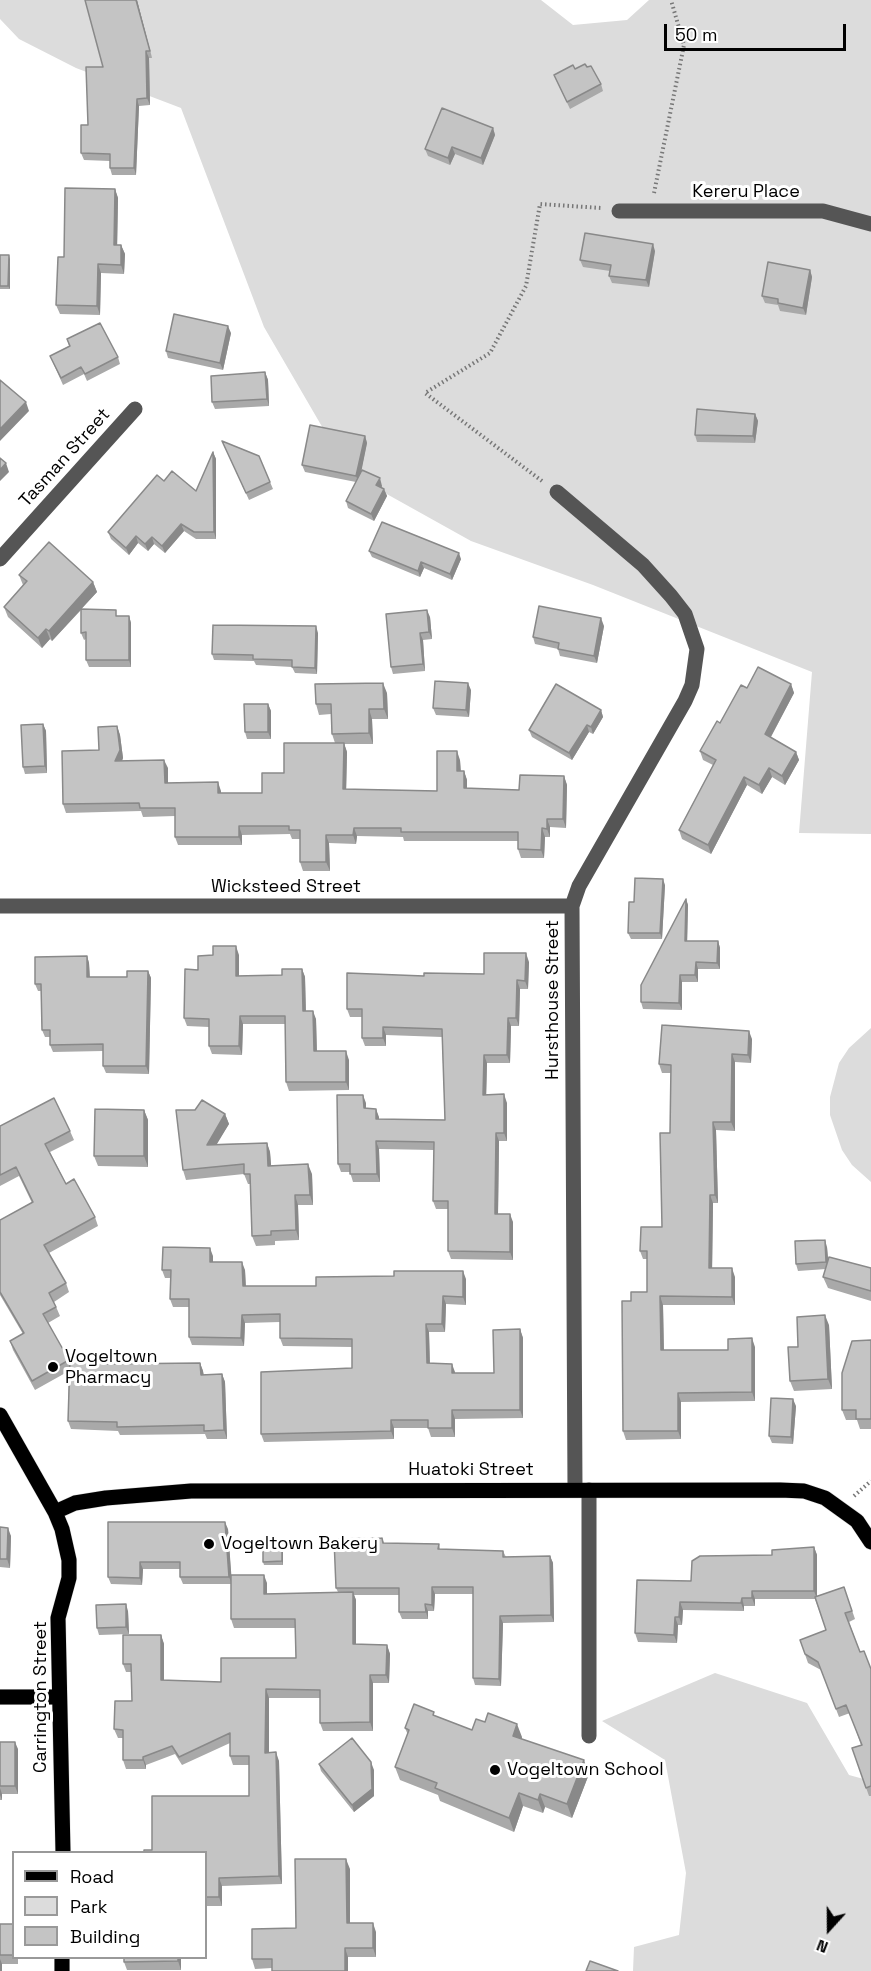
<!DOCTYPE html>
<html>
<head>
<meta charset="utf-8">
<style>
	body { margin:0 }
	#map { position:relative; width:871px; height:1971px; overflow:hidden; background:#fff; font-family:"Space Grotesk",sans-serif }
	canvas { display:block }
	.legend { position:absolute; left:12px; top:1851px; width:195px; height:108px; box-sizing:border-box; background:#fff; border:2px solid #999; margin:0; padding:8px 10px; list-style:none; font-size:18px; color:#000 }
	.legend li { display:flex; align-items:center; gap:12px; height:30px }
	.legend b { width:30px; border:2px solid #999 }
	.north { position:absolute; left:799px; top:1899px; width:60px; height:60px; -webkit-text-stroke:4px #fff; paint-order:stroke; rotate:201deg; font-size:16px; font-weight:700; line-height:24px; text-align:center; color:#000 }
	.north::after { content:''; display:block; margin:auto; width:21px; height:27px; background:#000; clip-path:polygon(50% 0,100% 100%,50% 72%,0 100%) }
	.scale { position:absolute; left:664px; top:24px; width:182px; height:27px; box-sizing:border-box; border:3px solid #000; border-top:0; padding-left:8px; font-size:18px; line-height:21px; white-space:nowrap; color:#000; -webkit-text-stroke:4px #fff; paint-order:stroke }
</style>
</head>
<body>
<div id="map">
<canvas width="871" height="1971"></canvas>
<ul class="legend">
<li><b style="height:8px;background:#000"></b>Road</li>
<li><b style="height:16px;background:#dcdcdc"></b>Park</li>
<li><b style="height:16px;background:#c4c4c4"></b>Building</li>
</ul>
<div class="north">N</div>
<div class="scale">50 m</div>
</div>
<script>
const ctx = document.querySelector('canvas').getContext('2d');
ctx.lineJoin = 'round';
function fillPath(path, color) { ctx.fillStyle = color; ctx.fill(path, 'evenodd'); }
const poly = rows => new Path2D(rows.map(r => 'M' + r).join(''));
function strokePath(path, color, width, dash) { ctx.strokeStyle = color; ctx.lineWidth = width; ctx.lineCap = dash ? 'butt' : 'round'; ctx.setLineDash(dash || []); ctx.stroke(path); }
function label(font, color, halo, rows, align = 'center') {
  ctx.font = font + ' "Space Grotesk",sans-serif'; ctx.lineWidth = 6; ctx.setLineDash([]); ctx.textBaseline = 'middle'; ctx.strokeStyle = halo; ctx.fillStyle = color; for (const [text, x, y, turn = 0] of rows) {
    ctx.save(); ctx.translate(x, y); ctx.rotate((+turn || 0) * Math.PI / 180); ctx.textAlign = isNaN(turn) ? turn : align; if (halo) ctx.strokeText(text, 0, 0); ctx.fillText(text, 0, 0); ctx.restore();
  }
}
const green = poly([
	[0,0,541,0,573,25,627,20,649,0,871,0,871,834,799,833,812,672,593,585,471,541,349,473,264,327,181,108,76,68,19,39,0,19],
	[871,1028,871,1182,852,1165,842,1150,830,1115,830,1097,839,1063,849,1048],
	[715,1673,807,1703,849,1775,871,1781,871,1971,633,1971,634,1947,679,1935,686,1873,665,1760,602,1721]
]);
const path = poly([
	[654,193,684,45,671,0],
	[542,481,425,393,490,353,526,286,540,204,601,208],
	[854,1496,871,1481]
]);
const minor = poly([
	[619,211,823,211,871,224],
	[557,492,643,565,671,596,685,614,697,649,692,685,685,701,579,886,572,906,575,1489],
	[0,559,135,409],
	[0,906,572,906],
	[589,1736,589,1490]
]);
const major = poly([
	[0,1415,55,1512,62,1529,69,1560,69,1578,58,1618,63,1852],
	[55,1512,75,1503,106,1498,191,1491,780,1490,804,1491,825,1498,857,1521,871,1542],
	[0,1697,58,1697],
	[62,1971,62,1958]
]);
const wall = poly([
	[137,0,152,58,149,58,150,105,139,106,136,175,112,175,110,168,110,161,84,160,81,153,88,125,103,67],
	[587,67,601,84,603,91,570,109,554,75],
	[493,128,495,135,483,165,455,154,450,165,428,156,425,149],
	[115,189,118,198,117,245,121,245,125,254,124,274,101,273,100,315,60,314,56,305,64,257],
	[655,251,649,287,612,283,609,276,610,271,583,267,580,260],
	[0,255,10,259,10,289,0,289],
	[810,270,812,277,806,315,780,311,778,305,765,303,762,296],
	[231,333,223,370,168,358,166,351],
	[67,339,118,357,120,364,87,381,84,374,63,385,50,356,69,346],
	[265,372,268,380,269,406,215,409,212,402],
	[755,414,758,421,755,443,697,442,695,435],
	[365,436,367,443,361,471,382,486,381,488,384,489,387,496,374,521,348,508,346,501,356,482,305,472,302,465],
	[222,441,259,456,273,489,249,500],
	[213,452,216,459,216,539,196,539,184,531,165,553,154,544,148,551,138,543,129,555,111,539,108,532,164,481,196,491],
	[369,551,461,559,452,580,424,568,420,577,372,557],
	[19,575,93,582,97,592,81,609,118,616,129,616,131,623,131,667,89,667,86,660,86,639,84,640,81,633,81,610,52,641,50,639,42,648,8,617,4,607,23,585],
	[430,617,432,639,423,640,425,671,393,674,391,667],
	[604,626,597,663,560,656,558,649,535,644,533,637],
	[318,633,317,674,295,673,292,667,256,665,254,661,214,660,212,654],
	[791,684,794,693,771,737,796,752,799,760,785,785,772,777,762,794,747,785,711,854,682,839,679,830,713,765,703,760,700,751,747,688],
	[471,690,469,717,436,715,433,708],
	[387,693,388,719,372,719,373,744,344,744,347,752,346,789,437,791,460,760,461,771,464,771,467,780,467,788,519,790,564,776,567,785,566,828,550,827,550,837,545,837,544,858,521,858,518,849,518,841,404,841,403,837,357,836,356,844,329,843,330,871,303,871,300,862,300,839,292,839,290,834,242,835,242,845,178,845,175,837,175,816,143,817,141,811,66,813,63,804,99,750,117,726,120,735,123,758,122,761,168,768,168,783,221,791,221,793,262,793,284,773,335,743,332,734,331,714,319,715,316,704],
	[268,704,271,711,271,739,247,739,245,732],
	[601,710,603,717,593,734,589,732,572,760,532,737,529,730],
	[43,724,46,731,47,773,25,774,23,767],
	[665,885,662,939,631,939,628,933,634,902],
	[686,899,688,905,687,941,718,941,720,948,720,969,698,969,698,982,682,982,682,1010,643,1009,641,1002],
	[239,955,239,976,282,975,302,969,305,977,306,1011,316,1019,317,1051,349,1060,349,1090,289,1091,286,1082,285,1024,243,1024,242,1055,212,1054,209,1046,209,1027,187,1026,184,1018,198,970],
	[87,956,89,963,90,977,127,977,148,971,151,978,149,1074,106,1073,103,1066,103,1051,53,1052,50,1045,50,1037,45,1037,42,1030,41,991,38,991,35,984],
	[529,962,528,989,520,989,519,1026,511,1026,510,1063,487,1063,486,1095,507,1103,507,1141,499,1141,498,1214,513,1222,513,1260,451,1259,448,1251,448,1209,436,1209,433,1201,434,1150,379,1149,380,1182,353,1182,350,1172,341,1172,338,1164,366,1103,366,1108,376,1109,379,1119,445,1120,442,1037,386,1035,386,1046,365,1046,362,1038,362,1017,350,1017,347,1009,424,976,484,974],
	[752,1039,751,1063,735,1062,735,1131,716,1130,718,1203,713,1203,712,1268,735,1277,735,1305,663,1305,664,1350,728,1350,755,1347,755,1401,681,1402,681,1439,626,1440,623,1431,631,1301,647,1292,647,1259,643,1259,640,1251,662,1227,670,1133,671,1073,662,1073,659,1064],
	[144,1110,148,1120,148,1167,98,1166,94,1156],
	[225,1114,229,1124,216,1144,267,1143,270,1152,271,1166,312,1174,313,1205,298,1205,299,1240,275,1241,275,1245,256,1246,252,1236,250,1184,248,1184,244,1174,186,1180,183,1170],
	[0,1126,70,1131,74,1140,50,1152,66,1184,95,1217,98,1226,49,1253,66,1283,69,1292,54,1302,60,1316,48,1323,70,1363,107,1360,109,1364,200,1363,203,1371,204,1375,222,1374,225,1382,227,1439,207,1439,205,1434,120,1435,118,1431,71,1429,68,1421,69,1371,35,1390,13,1350,10,1341,23,1334,0,1295,0,1220,32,1203,19,1176,0,1186],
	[827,1247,828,1260,871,1268,871,1301,828,1288,823,1277,826,1269,798,1271,796,1264],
	[213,1256,213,1262,245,1270,246,1286,316,1286,466,1279,466,1305,446,1304,445,1332,429,1332,430,1363,455,1372,455,1373,494,1373,520,1329,523,1338,523,1418,455,1419,455,1437,431,1437,428,1428,394,1428,394,1439,264,1442,261,1434,352,1368,352,1347,283,1346,280,1338,280,1322,245,1323,244,1346,192,1345,189,1337,189,1307,173,1307,170,1299,171,1278,165,1278,162,1270],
	[829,1325,832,1389,794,1391,790,1381,798,1347],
	[871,1340,871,1429,860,1429,857,1420,846,1420,842,1410],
	[796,1406,793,1444,772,1443,769,1436],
	[108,1522,228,1529,231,1575,267,1583,267,1594,338,1592,336,1588,382,1538,384,1543,439,1544,440,1549,503,1551,506,1557,550,1556,553,1563,554,1622,503,1623,501,1686,475,1685,473,1678,473,1594,435,1594,434,1611,428,1611,428,1619,402,1619,399,1612,399,1595,354,1595,356,1600,356,1644,387,1645,390,1654,389,1683,373,1683,373,1731,323,1731,320,1723,320,1698,269,1698,269,1753,279,1761,282,1884,222,1886,222,1906,206,1906,206,1852,152,1850,249,1796,249,1765,233,1765,230,1756,230,1743,182,1765,175,1754,146,1765,146,1769,126,1769,123,1760,123,1738,118,1738,114,1729,132,1701,131,1672,126,1672,123,1664,161,1635,164,1644,164,1680,221,1682,296,1658,295,1628,234,1628,231,1619,231,1584,183,1584,180,1577,180,1569,143,1569,142,1585,111,1584,108,1577],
	[0,1527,11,1536,10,1568,0,1567],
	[283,1544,283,1565,264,1565,263,1562],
	[814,1547,817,1555,817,1596,844,1587,855,1619,849,1622,860,1652,871,1669,871,1796,869,1796,852,1748,861,1745,850,1713,839,1717,821,1670,808,1663,800,1640,826,1630,815,1599,755,1599,755,1606,744,1606,744,1611,683,1610,682,1625,678,1625,677,1643,638,1642,635,1633,691,1581,772,1555],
	[128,1611,129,1634,99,1635,97,1628],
	[436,1716,472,1730,522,1737,522,1739,589,1774,572,1818,545,1807,543,1813,523,1806,514,1832,440,1801,438,1795,400,1780,395,1767,408,1735,405,1728],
	[0,1742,18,1749,18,1794,2,1794,2,1800,0,1800],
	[319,1764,374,1770,374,1796,354,1812,321,1771],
	[350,1869,350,1923,376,1932,376,1957,348,1957,348,1971,272,1971,272,1968,255,1969,252,1959,296,1928],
	[0,1924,14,1924,14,1958,18,1958,18,1964,2,1964,0,1971],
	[181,1958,181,1970,127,1970,124,1962]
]);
const shadedWall = poly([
	[136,0,137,0,152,58,150,51],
	[146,51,149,58,150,105,147,98],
	[137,99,139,106,136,175,134,168],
	[493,128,495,135,483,165,481,158],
	[452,147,455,154,450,165,448,158],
	[115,189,118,198,117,254,114,245],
	[653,244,655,251,649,287,646,280],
	[121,245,125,254,124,274,121,265],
	[9,255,10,259,10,289,8,286],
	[98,264,101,273,100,315,97,306],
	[810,270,812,277,806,315,803,308],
	[228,326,231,333,223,370,220,363],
	[265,372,268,380,269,406,267,399],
	[26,402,29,411,0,441,0,429],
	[755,414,758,421,755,443,753,436],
	[365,436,367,443,359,483,356,476],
	[213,452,216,459,216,539,214,532],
	[6,463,9,472,0,481,0,470],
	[380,478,382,486,379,492,376,485],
	[384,489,387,496,374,521,371,514],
	[181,524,184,531,165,553,162,546],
	[136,536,138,543,129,555,126,548],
	[152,537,154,544,148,551,145,544],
	[459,553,461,559,452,580,450,574],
	[421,562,424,568,420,577,418,571],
	[93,582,97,592,52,641,49,631],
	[427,610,430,617,432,639,429,632],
	[129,616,131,623,131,667,129,660],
	[601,618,604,626,597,663,594,656],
	[316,626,318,633,317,674,315,668],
	[46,629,50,639,42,648,38,638],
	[420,633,423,640,425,671,423,664],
	[383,683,387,693,388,719,384,709],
	[468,683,471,690,469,717,466,710],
	[791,684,794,693,768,742,765,734],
	[268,704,271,711,271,739,268,732],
	[369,709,372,719,373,744,369,733],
	[601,710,603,717,593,734,591,727],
	[43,724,46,731,47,773,45,766],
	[587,725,589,732,572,760,569,753],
	[117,726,120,735,123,758,118,770,115,761],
	[344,743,347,752,346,798,343,789],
	[457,751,460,760,461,780,457,771],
	[796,752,799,760,785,785,782,776],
	[164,760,168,768,168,792,165,783],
	[769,768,772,777,762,794,759,785],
	[464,771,467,780,467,796,464,788],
	[564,776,567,785,566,828,563,819],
	[744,777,747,785,711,854,708,845],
	[218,782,221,791,221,802,218,793],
	[547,819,550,827,550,837,547,829],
	[239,826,242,835,242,845,239,837],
	[354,828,357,836,356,844,353,835],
	[542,828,545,837,544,858,541,850],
	[326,835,329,843,330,871,326,862],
	[663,879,665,885,662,939,660,933],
	[686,899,688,905,687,948,685,941],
	[718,941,720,948,720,969,717,963],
	[236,946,239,955,239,985,236,976],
	[526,953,529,962,528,989,525,981],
	[87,956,89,963,90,984,87,977],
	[696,962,698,969,698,982,695,975],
	[302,969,305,977,306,1020,303,1011],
	[148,971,151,978,149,1074,146,1066],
	[680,975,682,982,682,1010,679,1003],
	[517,980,520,989,519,1026,516,1018],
	[313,1011,316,1019,317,1059,314,1051],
	[240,1016,243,1024,242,1055,239,1046],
	[508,1018,511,1026,510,1063,507,1055],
	[383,1027,386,1035,386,1046,383,1038],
	[749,1031,752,1039,751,1063,748,1055],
	[346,1051,349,1060,349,1090,346,1082],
	[732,1054,735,1062,735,1131,731,1122],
	[484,1055,487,1063,486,1103,483,1095],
	[504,1094,507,1103,507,1141,504,1133],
	[363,1095,366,1103,366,1117,364,1108],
	[376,1109,379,1117,379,1127,376,1119],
	[144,1110,148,1120,148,1167,144,1156],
	[225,1114,229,1124,211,1154,207,1145],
	[713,1122,716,1130,718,1203,715,1195],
	[496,1133,499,1141,498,1215,495,1214,495,1207],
	[376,1141,379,1149,380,1182,377,1174],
	[267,1143,270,1152,272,1176,268,1166],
	[308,1164,312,1174,313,1205,310,1195],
	[295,1195,298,1205,299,1240,296,1230],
	[710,1195,713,1203,712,1277,709,1268],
	[510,1214,513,1222,513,1260,510,1252],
	[825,1240,827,1247,829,1269,826,1262],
	[210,1248,213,1256,213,1270,210,1262],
	[242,1262,245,1270,246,1294,243,1286],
	[732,1268,735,1277,735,1305,732,1297],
	[463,1271,466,1279,466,1305,463,1297],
	[443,1296,446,1304,445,1332,442,1324],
	[660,1296,663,1305,664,1359,661,1350],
	[242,1315,245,1323,244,1346,241,1338],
	[825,1315,829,1325,832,1389,828,1379],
	[426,1324,429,1332,430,1372,427,1363],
	[520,1329,523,1338,523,1418,520,1410],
	[752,1338,755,1347,755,1401,752,1392],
	[200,1363,203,1371,204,1383,201,1375],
	[452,1364,455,1372,455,1381,452,1373],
	[222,1374,225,1382,227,1439,224,1430],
	[678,1393,681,1402,681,1439,678,1431],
	[793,1399,796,1406,793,1444,791,1437],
	[452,1410,455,1419,455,1437,452,1428],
	[391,1420,394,1428,394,1439,391,1431],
	[225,1522,228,1529,232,1584,229,1577],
	[8,1528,11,1536,10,1568,7,1559],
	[282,1540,283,1544,283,1565,282,1561],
	[814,1547,817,1555,817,1599,814,1591],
	[550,1556,553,1563,554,1622,551,1615],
	[140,1562,143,1569,142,1585,140,1578],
	[264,1575,267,1583,267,1603,264,1594],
	[432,1587,435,1594,434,1611,432,1605],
	[752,1591,755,1599,755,1606,752,1598],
	[353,1592,356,1600,356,1653,353,1644],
	[742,1598,744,1606,744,1611,741,1603],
	[680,1602,683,1610,682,1625,679,1617],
	[126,1604,128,1611,129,1634,126,1627],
	[425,1604,428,1611,428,1619,426,1612],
	[500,1616,503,1623,501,1686,499,1679],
	[675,1617,678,1625,677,1643,674,1635],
	[161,1635,164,1644,164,1689,161,1680],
	[387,1645,390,1654,389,1683,386,1675],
	[370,1675,373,1683,373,1731,370,1722],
	[266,1689,269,1698,269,1761,265,1753],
	[517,1724,522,1737,518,1749,513,1736],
	[15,1742,18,1749,18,1794,15,1786],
	[276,1752,279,1761,282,1884,279,1876],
	[143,1757,146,1765,146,1769,143,1760],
	[584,1760,589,1774,572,1818,567,1804],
	[371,1762,374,1770,374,1796,354,1812,352,1805],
	[0,1788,2,1794,2,1800,0,1795],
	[519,1793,523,1806,514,1832,509,1818],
	[540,1794,545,1807,543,1813,538,1800],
	[346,1859,350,1869,350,1932,347,1923],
	[219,1878,222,1886,222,1906,219,1897],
	[373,1923,376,1932,376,1957,373,1948],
	[345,1948,348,1957,348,1971,345,1971],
	[178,1958,181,1958,181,1970,178,1961],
	[0,1959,2,1964,2,1971,0,1971]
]);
const building = poly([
	[85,0,136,0,150,51,146,51,147,98,137,99,134,168,110,168,110,154,81,153,81,125,88,125,86,67,103,67,85,0],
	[585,64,587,67,591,66,601,84,567,102,554,75,573,65,575,69,585,64],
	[442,108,493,128,481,158,452,147,448,158,425,149,442,108],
	[65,188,115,189,114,245,121,245,121,265,98,264,97,306,56,305,58,257,64,257,65,188],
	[585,233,653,244,646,280,609,276,611,265,580,260,585,233],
	[0,255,9,255,8,286,0,286,0,255],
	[768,262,810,270,803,308,778,303,778,299,762,296,768,262],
	[174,314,228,326,220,363,166,351,174,314],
	[100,323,118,357,85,374,81,367,61,378,50,356,70,346,67,339,100,323],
	[265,372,267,399,212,402,211,376,265,372],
	[0,380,26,402,0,429,0,380],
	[697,409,755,414,753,436,695,435,697,409],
	[310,425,365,436,356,476,302,465,310,425],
	[222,441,259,456,270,482,246,493,222,441],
	[213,452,214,532,194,532,181,524,162,546,152,537,145,544,136,536,126,548,108,532,157,475,164,481,172,471,196,491,213,452],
	[0,458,6,463,0,470,0,458],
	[362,470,380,478,376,485,384,489,371,514,346,501,362,470],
	[382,522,459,553,450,574,421,562,418,571,369,551,382,522],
	[49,542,93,582,49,631,46,629,38,638,4,607,27,581,19,575,49,542],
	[539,606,601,618,594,656,558,649,559,643,533,637,539,606],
	[81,609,116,610,116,616,129,616,129,660,86,660,86,632,81,633,81,609],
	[427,610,429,632,420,633,423,664,391,667,386,614,427,610],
	[213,625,316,626,315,668,292,667,292,660,253,659,253,655,212,654,213,625],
	[758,667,791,684,765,734,796,752,782,776,769,768,759,785,744,777,708,845,679,830,716,760,700,751,717,721,720,723,741,685,747,688,758,667],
	[435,681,468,683,466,710,433,708,435,681],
	[383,683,384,709,369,709,369,733,332,734,331,704,316,704,315,684,383,683],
	[556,684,601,710,591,727,587,725,569,753,529,730,556,684],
	[244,704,268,704,268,732,245,732,244,704],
	[43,724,45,766,23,767,21,725,43,724],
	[117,726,120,750,115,761,164,760,165,783,218,782,218,793,262,793,262,773,284,773,284,743,344,743,343,789,437,791,437,751,457,751,457,771,464,771,464,788,519,790,520,775,564,776,563,819,547,819,547,829,542,828,541,850,518,849,518,832,401,832,401,828,354,828,353,835,326,835,326,862,300,862,300,830,289,830,289,826,239,826,239,837,175,837,175,808,140,808,139,803,63,804,62,751,99,750,98,727,117,726],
	[635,878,663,879,660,933,628,933,629,902,634,902,635,878],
	[686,899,685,941,718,941,717,963,696,962,695,975,680,975,679,1003,641,1002,641,985,686,899],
	[213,946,236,946,236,976,282,975,282,969,302,969,303,1011,313,1011,314,1051,346,1051,346,1082,286,1082,285,1016,240,1016,239,1046,209,1046,209,1019,184,1018,185,969,198,970,198,956,213,955,213,946],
	[484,953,526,953,525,981,517,980,516,1018,508,1018,507,1055,484,1055,483,1095,504,1094,504,1133,496,1133,495,1207,495,1214,510,1214,510,1252,448,1251,448,1201,433,1201,434,1142,376,1141,377,1174,350,1174,350,1164,338,1164,337,1095,363,1095,364,1108,376,1109,376,1119,445,1120,442,1029,383,1027,383,1038,362,1038,362,1009,347,1009,347,973,424,976,424,973,484,974,484,953],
	[87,956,87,977,127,977,127,971,148,971,146,1066,103,1066,103,1044,50,1045,50,1030,42,1030,41,984,35,984,35,957,87,956],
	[662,1025,749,1031,748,1055,732,1054,731,1122,713,1122,715,1195,710,1195,709,1268,732,1268,732,1297,660,1296,661,1350,728,1350,728,1339,752,1338,752,1392,678,1393,678,1431,623,1431,622,1301,631,1301,631,1292,647,1292,647,1251,640,1251,641,1227,662,1227,660,1133,670,1133,671,1065,659,1064,662,1025],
	[54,1098,70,1131,45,1144,66,1184,74,1179,95,1217,44,1245,66,1283,49,1293,56,1307,43,1314,69,1360,32,1381,10,1341,24,1333,0,1292,0,1220,33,1202,16,1167,0,1175,0,1126,54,1098],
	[202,1100,225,1114,207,1145,267,1143,268,1166,308,1164,310,1195,295,1195,296,1230,271,1231,271,1235,252,1236,250,1174,244,1174,244,1164,183,1170,176,1110,195,1110,202,1100],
	[95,1109,144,1110,144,1156,94,1156,95,1109],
	[825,1240,826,1262,796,1264,795,1241,825,1240],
	[163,1247,210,1248,210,1262,242,1262,243,1286,316,1286,316,1277,394,1276,394,1271,463,1271,463,1297,443,1296,442,1324,426,1324,427,1363,452,1364,452,1373,494,1373,493,1330,520,1329,520,1410,452,1410,452,1428,428,1428,428,1420,391,1420,391,1431,261,1434,261,1372,352,1368,352,1339,280,1338,280,1314,242,1315,241,1338,189,1337,189,1299,170,1299,171,1270,162,1270,163,1247],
	[829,1257,871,1268,871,1291,823,1277,829,1257],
	[825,1315,828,1379,790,1381,788,1347,798,1347,797,1317,825,1315],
	[871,1340,871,1419,856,1419,856,1410,842,1410,842,1373,852,1341,871,1340],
	[70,1359,107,1360,107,1364,200,1363,201,1375,222,1374,224,1430,204,1431,204,1425,117,1427,117,1422,68,1421,70,1359],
	[771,1398,793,1399,791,1437,769,1436,771,1398],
	[108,1522,225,1522,229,1577,180,1577,180,1562,140,1562,140,1578,108,1577,108,1522],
	[0,1527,8,1528,7,1559,0,1559,0,1527],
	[382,1538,383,1543,439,1544,438,1549,503,1551,503,1557,550,1556,551,1615,500,1616,499,1679,473,1678,473,1587,432,1587,432,1605,425,1604,426,1612,399,1612,399,1588,336,1588,334,1539,382,1538],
	[282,1540,282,1561,263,1562,263,1541,282,1540],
	[814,1547,814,1591,752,1591,752,1598,742,1598,741,1603,680,1602,679,1617,675,1617,674,1635,635,1633,637,1580,691,1581,692,1561,700,1556,772,1555,772,1550,814,1547],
	[231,1575,264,1575,264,1594,353,1592,353,1644,387,1645,386,1675,370,1675,370,1722,320,1723,320,1690,266,1689,265,1753,276,1752,279,1876,219,1878,219,1897,206,1897,206,1852,144,1852,144,1850,152,1850,152,1796,249,1796,249,1756,230,1756,230,1733,179,1757,172,1746,143,1757,143,1760,123,1760,123,1730,114,1729,115,1701,132,1701,131,1664,123,1664,123,1635,161,1635,161,1680,221,1682,221,1658,296,1658,295,1619,231,1619,231,1575],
	[844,1587,852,1611,845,1613,860,1652,864,1651,871,1669,871,1786,866,1788,852,1748,862,1745,846,1705,836,1709,818,1662,805,1654,800,1640,826,1630,815,1597,844,1587],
	[126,1604,126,1627,97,1628,96,1605,126,1604],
	[414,1704,434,1712,433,1715,472,1730,476,1719,485,1722,488,1713,517,1724,513,1736,584,1760,567,1804,540,1794,538,1800,519,1793,509,1818,435,1788,437,1783,395,1767,409,1730,405,1728,414,1704],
	[352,1738,371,1762,372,1789,352,1805,319,1764,352,1738],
	[0,1742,15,1742,15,1786,0,1786,0,1742],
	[295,1859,346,1859,347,1923,373,1923,373,1948,345,1948,345,1971,272,1971,272,1959,252,1959,252,1929,296,1928,295,1859],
	[0,1924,14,1924,14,1955,0,1955,0,1924],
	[124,1958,178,1958,178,1961,124,1962,124,1958],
	[590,1961,618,1971,586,1971,590,1961]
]);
const markers = [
	[53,1367,6,"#000"],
	[209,1544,6,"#000"],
	[495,1770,6,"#000"]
];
const streetNames = [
	["Kereru Place",746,192],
	["Tasman Street",65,458,-48],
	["Wicksteed Street",286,887],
	["Hursthouse Street",553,1000,-90],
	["Huatoki Street",471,1470],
	["Carrington Street",41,1697,-90]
];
const poiNames = [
	["Vogeltown",65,1357],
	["Pharmacy",65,1378],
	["Vogeltown Bakery",221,1544],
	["Vogeltown School",507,1770]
];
fillPath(green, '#dcdcdc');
strokePath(major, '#dbdbdb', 16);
strokePath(path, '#777', 4, [1.5, 3]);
strokePath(minor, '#555', 15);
strokePath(major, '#000', 15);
fillPath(wall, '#a9a9a9');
fillPath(shadedWall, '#898989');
fillPath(building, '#c4c4c4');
strokePath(building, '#898989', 1.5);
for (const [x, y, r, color] of markers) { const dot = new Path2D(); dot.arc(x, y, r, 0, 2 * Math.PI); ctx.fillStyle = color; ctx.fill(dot); strokePath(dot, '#fff', 2); }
label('18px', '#000', '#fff', streetNames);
label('18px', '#000', '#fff', poiNames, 'left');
</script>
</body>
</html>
